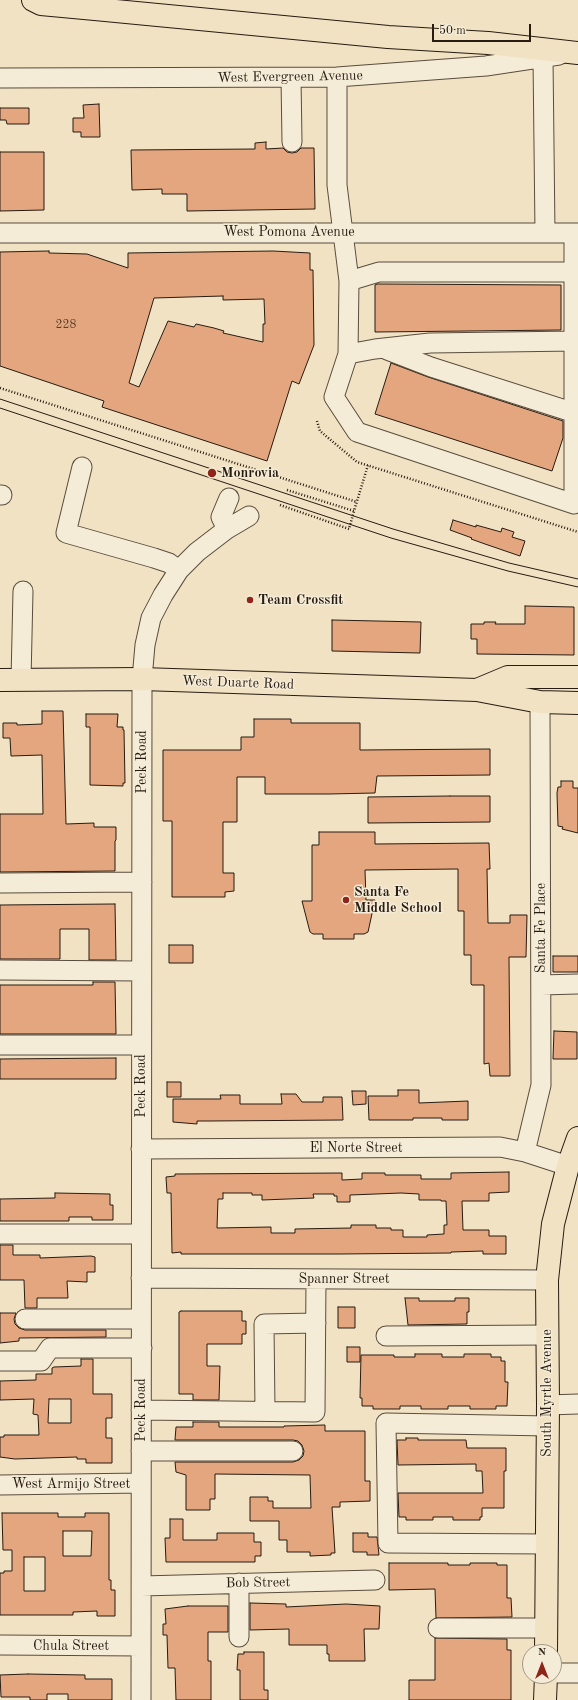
<!DOCTYPE html>
<html>
<head>
<meta charset="utf-8">
<style>
	body { margin:0 }
	#map { position:relative; width:578px; height:1700px; overflow:hidden; background:#f0e2c2; font-family:"Old Standard TT",serif }
	canvas { display:block }
	.north { position:absolute; left:522px; top:1644px; width:40px; height:40px; box-sizing:border-box; background:#f5ecd7; border:1px solid #a39888; border-radius:50%; rotate:0deg; font-size:11px; font-weight:700; line-height:16px; text-align:center; color:#271b12 }
	.north::after { content:''; display:block; margin:auto; width:14px; height:18px; background:#8f2418; clip-path:polygon(50% 0,100% 100%,50% 72%,0 100%) }
	.scale { position:absolute; left:432px; top:24px; width:99px; height:18px; box-sizing:border-box; border:2px solid #271b12; border-top:0; padding-left:5px; font-size:12px; line-height:14px; white-space:nowrap; color:#271b12; -webkit-text-stroke:3px #f5ecd7; paint-order:stroke }
</style>
</head>
<body>
<div id="map">
<canvas width="578" height="1700"></canvas>
<div class="north">N</div>
<div class="scale">50 m</div>
</div>
<script>
const ctx = document.querySelector('canvas').getContext('2d');
ctx.lineJoin = 'round';
function fillPath(path, color) { ctx.fillStyle = color; ctx.fill(path, 'evenodd'); }
const poly = rows => new Path2D(rows.map(r => 'M' + r).join(''));
function strokePath(path, color, width, dash) { ctx.strokeStyle = color; ctx.lineWidth = width; ctx.lineCap = dash ? 'butt' : 'round'; ctx.setLineDash(dash || []); ctx.stroke(path); }
function label(font, color, halo, rows, align = 'center') {
  ctx.font = font + ' "Old Standard TT",serif'; ctx.lineWidth = 3; ctx.setLineDash([]); ctx.textBaseline = 'middle'; ctx.strokeStyle = halo; ctx.fillStyle = color; for (const [text, x, y, turn = 0] of rows) {
    ctx.save(); ctx.translate(x, y); ctx.rotate((+turn || 0) * Math.PI / 180); ctx.textAlign = isNaN(turn) ? turn : align; if (halo) ctx.strokeText(text, 0, 0); ctx.fillText(text, 0, 0); ctx.restore();
  }
}
const building = poly([
	[99,104,100,137,81,137,81,132,73,132,73,118,84,118,83,105,99,104],
	[0,108,29,108,29,124,7,124,6,120,0,120,0,108],
	[266,142,266,149,283,148,287,152,292,153,297,152,301,148,314,148,315,209,187,211,187,194,162,194,162,189,132,190,131,150,255,149,255,143,266,142],
	[0,152,44,152,44,210,0,211,0,152],
	[49,251,49,253,87,254,128,268,128,253,273,251,310,253,310,270,313,270,314,345,299,384,292,381,267,461,102,407,104,401,0,366,0,252,49,251],
	[223,296,223,300,264,299,265,324,263,324,263,342,223,333,224,331,214,328,196,324,194,327,168,321,139,387,129,383,154,298,223,296],
	[377,284,561,285,561,330,375,332,375,285,377,284],
	[391,363,428,377,563,421,563,438,552,471,375,414,391,363],
	[453,520,476,527,476,525,501,532,502,528,514,532,512,537,525,541,520,556,485,544,471,539,472,538,450,530,453,520],
	[525,606,574,607,574,655,477,654,477,639,471,639,471,624,484,624,484,622,496,622,495,624,525,624,525,606],
	[332,620,421,622,420,653,332,651,332,620],
	[42,711,63,711,66,824,94,823,94,827,116,827,116,840,115,841,115,871,0,872,0,814,43,814,42,755,11,756,10,738,3,738,3,723,17,723,17,725,42,724,42,711],
	[86,714,118,714,117,727,123,727,123,730,124,730,125,783,123,783,123,786,90,785,90,727,86,727,86,714],
	[254,719,291,719,291,723,360,723,360,750,490,749,490,775,377,776,375,793,329,794,265,794,265,777,237,777,237,822,223,822,223,873,234,873,234,891,225,892,225,897,172,897,172,821,163,821,163,750,241,750,241,737,254,737,254,719],
	[561,781,573,781,573,788,578,788,578,833,562,829,563,827,558,826,557,793,558,787,561,787,561,781],
	[450,796,490,796,490,822,368,823,368,797,450,796],
	[319,832,375,832,375,844,489,843,490,869,487,869,488,923,510,923,510,915,527,915,526,957,509,957,510,1076,490,1076,489,1063,484,1064,484,985,472,985,471,984,471,955,464,955,464,911,458,911,458,869,365,870,366,900,375,900,368,932,364,934,354,934,354,939,323,939,323,934,313,934,310,932,302,901,312,901,312,845,319,845,319,832],
	[115,904,116,960,89,960,89,929,60,929,60,959,0,959,0,905,115,904],
	[169,945,193,945,193,963,169,963,169,945],
	[553,956,578,956,578,972,553,972,553,956],
	[93,982,115,982,116,1034,0,1034,0,985,93,985,93,982],
	[554,1031,577,1032,577,1059,553,1059,554,1031],
	[116,1058,116,1079,0,1079,0,1059,116,1058],
	[167,1082,181,1082,181,1097,167,1097,167,1082],
	[398,1090,419,1090,419,1103,468,1101,468,1120,442,1120,442,1118,413,1118,413,1120,369,1120,368,1096,398,1096,398,1090],
	[352,1091,366,1091,366,1104,353,1105,352,1091],
	[281,1094,296,1094,302,1102,323,1102,323,1097,342,1097,343,1120,209,1121,197,1121,197,1124,173,1122,173,1099,221,1099,220,1095,240,1095,240,1104,282,1104,281,1094],
	[509,1172,509,1192,489,1193,489,1201,462,1201,463,1230,489,1230,489,1236,506,1236,506,1254,483,1254,483,1251,451,1252,451,1253,339,1254,181,1254,181,1252,172,1253,171,1193,167,1193,166,1177,175,1176,175,1174,342,1173,342,1180,362,1179,362,1173,385,1173,385,1175,421,1175,421,1179,451,1179,451,1173,509,1172],
	[223,1193,252,1193,252,1195,262,1195,262,1200,314,1198,313,1194,334,1194,334,1196,337,1196,337,1202,350,1202,350,1195,401,1193,419,1194,419,1200,441,1200,441,1201,446,1201,447,1225,444,1225,444,1234,427,1235,427,1237,403,1237,403,1230,391,1230,391,1228,376,1228,376,1225,351,1225,351,1228,295,1229,295,1233,271,1233,271,1227,217,1228,218,1199,223,1199,223,1193],
	[55,1193,110,1194,110,1205,113,1205,113,1220,92,1220,92,1217,69,1217,69,1221,0,1221,0,1199,55,1198,55,1193],
	[0,1245,13,1245,13,1255,40,1255,40,1258,91,1256,95,1257,95,1272,87,1272,87,1282,67,1281,68,1298,37,1298,37,1308,25,1308,24,1280,0,1280,0,1245],
	[405,1298,419,1298,419,1301,455,1301,455,1298,469,1298,469,1312,467,1312,467,1324,408,1325,405,1298],
	[338,1307,355,1307,355,1328,338,1328,338,1307],
	[181,1311,242,1311,242,1321,246,1321,246,1334,242,1334,242,1344,207,1344,207,1366,220,1366,219,1400,193,1400,193,1394,179,1394,179,1312,181,1311],
	[0,1313,16,1313,14,1319,15,1324,19,1328,25,1330,106,1330,106,1337,19,1338,19,1341,0,1343,0,1313],
	[347,1347,360,1347,360,1362,347,1362,347,1347],
	[415,1354,442,1354,442,1357,464,1357,464,1354,491,1354,491,1357,501,1357,501,1361,505,1361,505,1382,508,1382,507,1406,496,1406,496,1409,470,1409,470,1406,448,1406,448,1409,421,1409,421,1406,400,1406,400,1409,373,1409,373,1406,362,1406,362,1398,360,1398,361,1355,394,1355,394,1357,415,1357,415,1354],
	[81,1359,93,1359,93,1394,112,1394,112,1418,106,1418,106,1438,112,1438,112,1463,86,1463,86,1459,77,1459,77,1457,15,1459,0,1457,0,1437,4,1437,4,1435,39,1435,38,1415,33,1414,34,1399,0,1400,0,1381,36,1380,36,1374,52,1374,52,1368,54,1367,81,1366,81,1359],
	[49,1399,71,1399,71,1423,48,1423,49,1399],
	[193,1422,219,1422,219,1427,284,1427,284,1426,325,1425,325,1431,365,1431,365,1481,370,1481,370,1501,340,1502,340,1507,332,1507,335,1553,331,1553,331,1555,310,1556,310,1552,287,1552,287,1540,279,1540,279,1521,250,1521,250,1497,268,1497,268,1501,273,1501,273,1508,311,1508,310,1475,215,1474,215,1499,210,1499,210,1510,186,1510,186,1475,176,1472,175,1462,293,1462,299,1460,303,1456,304,1451,302,1445,298,1441,293,1440,175,1440,176,1427,193,1427,193,1422],
	[406,1438,418,1438,418,1440,466,1440,467,1448,506,1448,506,1471,504,1471,504,1508,482,1508,482,1517,480,1517,480,1520,453,1520,453,1517,433,1517,433,1520,406,1520,406,1517,399,1517,398,1493,483,1493,482,1471,476,1471,476,1464,398,1465,397,1440,406,1440,406,1438],
	[2,1513,58,1513,58,1517,85,1517,85,1513,109,1513,109,1580,111,1580,111,1590,115,1590,115,1616,97,1616,97,1611,73,1612,73,1615,0,1615,0,1573,4,1573,4,1571,12,1571,12,1550,3,1550,2,1513],
	[63,1531,92,1531,91,1556,63,1556,63,1531],
	[24,1557,45,1557,45,1591,24,1591,24,1557],
	[170,1519,183,1519,183,1540,217,1540,217,1533,254,1533,254,1542,261,1542,261,1556,255,1556,255,1562,166,1562,165,1538,170,1538,170,1519],
	[353,1533,368,1533,368,1537,377,1537,379,1555,367,1555,367,1552,353,1552,353,1533],
	[389,1563,448,1563,448,1565,470,1565,470,1563,497,1563,497,1565,507,1565,507,1598,511,1598,512,1617,436,1618,435,1589,389,1590,389,1563],
	[250,1603,286,1604,286,1607,346,1604,380,1606,379,1629,364,1629,365,1661,329,1661,329,1654,327,1654,327,1645,289,1645,289,1629,250,1630,250,1603],
	[188,1606,228,1606,228,1632,208,1632,208,1661,211,1661,211,1700,176,1700,175,1668,168,1668,167,1635,163,1635,163,1624,166,1624,165,1609,188,1606],
	[435,1638,507,1639,507,1650,511,1650,511,1700,409,1700,409,1680,435,1680,435,1638],
	[244,1652,264,1652,264,1690,268,1690,268,1700,240,1700,240,1670,237,1670,238,1654,244,1654,244,1652],
	[28,1674,85,1675,85,1679,112,1679,112,1700,68,1700,68,1694,47,1694,47,1700,30,1700,30,1697,1,1697,0,1675,28,1674]
]);
const path = poly([
	[0,388,357,502],
	[317,421,320,431,357,462,578,532],
	[287,490,354,511,368,465],
	[280,505,349,529,354,511]
]);
const minor = poly([
	[543,58,545,233],
	[337,77,337,185,349,281,348,354,334,397,357,432,574,504,574,233],
	[0,78,337,77,486,66,559,55],
	[291,78,292,142],
	[0,233,578,233],
	[349,281,379,272,574,272],
	[387,350,431,367,575,413],
	[348,354,375,349,430,343,575,341],
	[82,467,66,533,154,558,169,563,179,570],
	[0,495,2,495],
	[227,529,221,517,229,498],
	[21,680,23,591],
	[0,883,142,882],
	[0,970,141,971],
	[541,985,578,984],
	[0,1045,141,1045],
	[141,1149,500,1147,525,1152,568,1166],
	[525,1152,541,1085,540,702],
	[0,1234,141,1234],
	[141,1278,547,1280],
	[25,1319,141,1319],
	[386,1336,547,1335],
	[0,1361,41,1361,50,1348,142,1348],
	[548,1405,578,1404],
	[141,1410,315,1412,316,1279],
	[265,1411,264,1324,316,1323],
	[141,1451,293,1451],
	[0,1485,141,1483],
	[547,1544,388,1543,386,1423,548,1426],
	[141,1586,375,1580],
	[438,1628,546,1628],
	[239,1637,239,1583],
	[0,1645,141,1646],
	[554,1673,578,1673],
	[141,1700,142,679,145,645,151,618,163,595,179,570,197,552,227,529,249,516]
]);
const major = poly([
	[0,680,142,679,477,690,540,702,578,703],
	[477,690,508,677,578,677],
	[546,1652,548,1405,547,1280,553,1224,568,1166,578,1138],
	[545,1700,546,1676]
]);
const highway = poly([
	[33,0,41,4,95,9,388,37,488,43,578,53]
]);
const tram = poly([
	[0,399,393,529,509,563,578,579],
	[0,408,391,538,508,571,578,587]
]);
const markers = [
	[212,473,5,"#8f2418"],
	[250,600,4,"#8f2418"],
	[346,900,4,"#8f2418"]
];
const numberNames = [
	["228",66,325]
];
const streetNames = [
	["West Evergreen Avenue",290,77,-1],
	["West Pomona Avenue",289,232],
	["West Duarte Road",238,683,2],
	["Peck Road",142,762,-90],
	["Santa Fe Place",541,928,-90],
	["Peck Road",141,1086,-90],
	["El Norte Street",356,1148],
	["Spanner Street",344,1279],
	["South Myrtle Avenue",547,1393,-90],
	["Peck Road",141,1410,-90],
	["West Armijo Street",71,1484],
	["Bob Street",258,1583,-1],
	["Chula Street",71,1646]
];
const poiNames = [
	["Monrovia",221,473],
	["Team Crossfit",258,600],
	["Santa Fe",354,892],
	["Middle School",354,908]
];
fillPath(building, '#e4a67e');
strokePath(building, '#271b12', 1);
strokePath(minor, '#594d3e', 21);
strokePath(major, '#271b12', 24);
strokePath(highway, '#271b12', 24);
strokePath(path, '#271b12', 2.5, [1, 2]);
strokePath(minor, '#f5ecd7', 19);
strokePath(major, '#f0e2c2', 22);
strokePath(highway, '#f0e2c2', 22);
strokePath(tram, '#271b12', 1);
for (const [x, y, r, color] of markers) { const dot = new Path2D(); dot.arc(x, y, r, 0, 2 * Math.PI); ctx.fillStyle = color; ctx.fill(dot); strokePath(dot, '#f5ecd7', 1.5); }
label('12px', '#563e2d', null, numberNames);
label('14px', '#271b12', '#f5ecd7', streetNames);
label('bold 14px', '#271b12', '#f5ecd7', poiNames, 'left');
</script>
</body>
</html>
